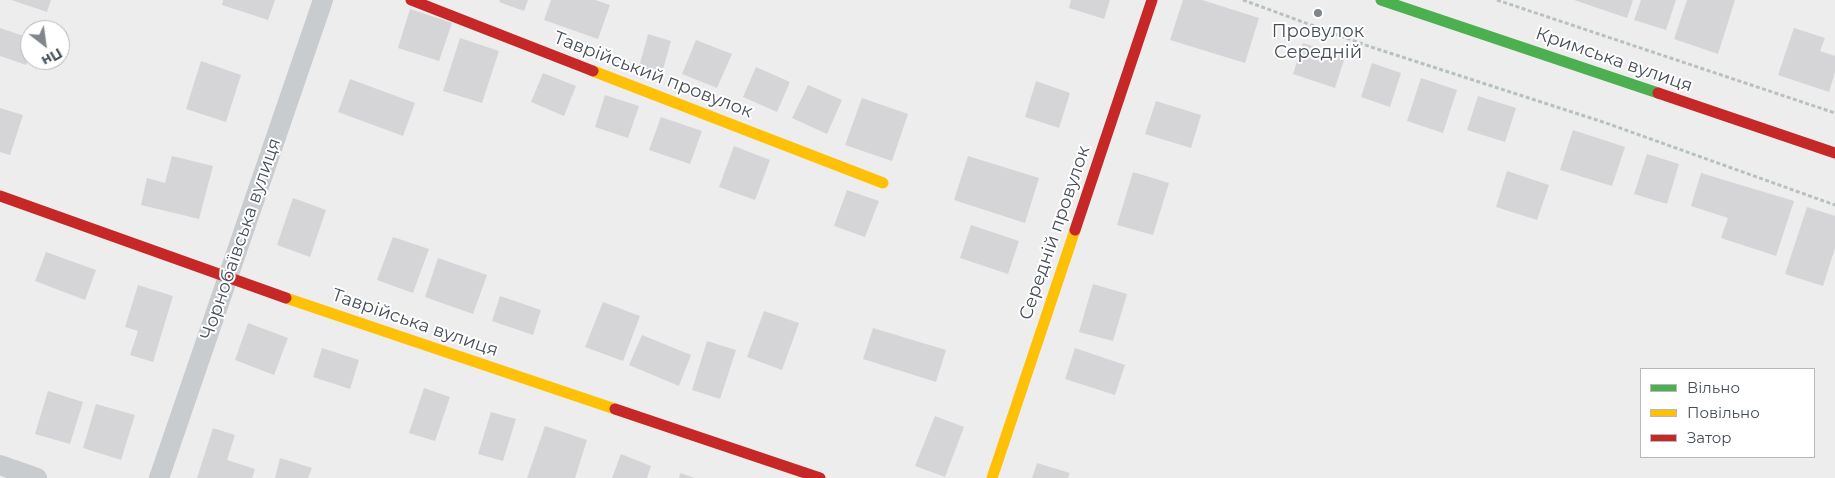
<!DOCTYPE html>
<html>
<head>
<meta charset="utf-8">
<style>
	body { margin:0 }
	#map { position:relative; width:1835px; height:478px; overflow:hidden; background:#eeeded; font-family:Montserrat,sans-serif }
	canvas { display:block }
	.legend { position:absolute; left:1640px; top:368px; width:175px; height:90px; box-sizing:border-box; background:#fff; border:1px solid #b5b8bc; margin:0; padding:6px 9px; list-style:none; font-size:15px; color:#464e58 }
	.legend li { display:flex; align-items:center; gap:10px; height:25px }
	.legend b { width:25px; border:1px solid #b5b8bc }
	.north { position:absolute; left:20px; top:20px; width:50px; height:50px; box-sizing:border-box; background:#fff; border:1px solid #b5b8bc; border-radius:50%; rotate:150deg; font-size:14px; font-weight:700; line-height:20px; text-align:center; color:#464e58 }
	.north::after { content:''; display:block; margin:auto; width:18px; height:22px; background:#81868c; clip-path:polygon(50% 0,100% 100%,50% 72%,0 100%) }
</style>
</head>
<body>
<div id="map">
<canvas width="1835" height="478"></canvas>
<ul class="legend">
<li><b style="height:6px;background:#4caf50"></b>Вільно</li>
<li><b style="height:6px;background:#ffc107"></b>Повільно</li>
<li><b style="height:6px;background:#c62828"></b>Затор</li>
</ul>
<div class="north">Пн</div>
</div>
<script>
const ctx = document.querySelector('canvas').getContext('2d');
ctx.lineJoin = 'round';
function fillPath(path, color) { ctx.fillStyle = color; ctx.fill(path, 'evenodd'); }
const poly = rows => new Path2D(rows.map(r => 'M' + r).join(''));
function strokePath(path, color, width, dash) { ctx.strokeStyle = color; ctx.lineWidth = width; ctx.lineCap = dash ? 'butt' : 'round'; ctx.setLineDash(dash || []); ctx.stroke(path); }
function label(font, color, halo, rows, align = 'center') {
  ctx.font = font + ' Montserrat,sans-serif'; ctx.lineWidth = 4; ctx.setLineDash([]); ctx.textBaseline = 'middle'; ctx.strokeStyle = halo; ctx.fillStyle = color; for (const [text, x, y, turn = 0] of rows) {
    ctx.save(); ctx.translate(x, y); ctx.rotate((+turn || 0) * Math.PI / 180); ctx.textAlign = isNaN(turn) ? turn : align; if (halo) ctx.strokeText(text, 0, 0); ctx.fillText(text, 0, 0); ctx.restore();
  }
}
const building = poly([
	[11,0,51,0,47,12],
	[223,0,275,0,268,20,222,5],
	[500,0,528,0,524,11,499,2],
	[551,0,595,0,610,5,598,39,544,20],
	[1071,0,1110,0,1104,19,1069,8],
	[1183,0,1202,0,1259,18,1245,63,1170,40],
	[1574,0,1633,0,1627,18],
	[1641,0,1676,0,1666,30,1634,20],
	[1687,0,1735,0,1718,54,1674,39],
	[410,9,452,23,439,61,398,48],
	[0,28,30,38,30,54,26,65,0,56],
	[1794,28,1825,38,1820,51,1835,56,1835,72,1829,92,1778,75],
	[648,34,671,41,662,73,639,67],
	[460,38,499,51,482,103,443,91],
	[696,40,732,54,717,88,682,74],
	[1303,43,1345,57,1335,88,1293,74],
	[201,61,241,75,226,122,186,109],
	[1372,63,1401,73,1390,107,1361,97],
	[756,67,790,82,777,112,743,97],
	[543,73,576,86,564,116,531,102],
	[1421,78,1457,90,1443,133,1407,121],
	[350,79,415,103,403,136,338,112],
	[1036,81,1070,93,1059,128,1025,117],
	[808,85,842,100,827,134,792,118],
	[605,95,639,106,628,138,595,127],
	[1478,96,1516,108,1505,142,1467,130],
	[862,98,908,114,892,161,845,145],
	[1156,101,1201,115,1191,148,1145,134],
	[0,108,23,115,10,155,0,152],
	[661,117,702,131,690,164,649,150],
	[1573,130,1625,147,1612,186,1560,170],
	[734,146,770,160,755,200,719,187],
	[1647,154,1679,164,1667,204,1634,194],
	[172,156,213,166,199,219,141,205,147,178,165,183],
	[968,156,1039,178,1025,223,954,200],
	[1507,171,1549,185,1537,220,1496,207],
	[1133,172,1169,183,1153,235,1117,225],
	[1701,173,1794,201,1776,256,1721,238,1728,218,1691,206],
	[847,190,879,201,865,237,834,226],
	[293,198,326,210,310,257,277,245],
	[1807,207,1835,216,1835,248,1823,286,1785,274],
	[971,225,1019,241,1008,274,960,258],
	[393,237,429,249,413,293,377,280],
	[46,252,96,270,85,300,35,281],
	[438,258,487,275,473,314,425,297],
	[1093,284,1127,294,1113,341,1079,332],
	[138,285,173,296,153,362,130,355,138,331,125,327],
	[500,296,541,310,533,335,492,321],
	[603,302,640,316,623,361,585,347],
	[764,311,799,323,782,370,747,357],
	[248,323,288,338,274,375,235,360],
	[873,328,946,350,936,382,863,359],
	[642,335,691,355,679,386,629,365],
	[707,341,736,350,720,399,692,390],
	[322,348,359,360,350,389,313,377],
	[1075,348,1125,365,1115,395,1065,379],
	[424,388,450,397,435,441,409,433],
	[48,391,83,402,70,444,35,434],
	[96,404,135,415,121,460,83,448],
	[491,412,516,419,503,461,478,454],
	[935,416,964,427,945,477,915,466],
	[545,426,587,440,575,478,527,478],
	[213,428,235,435,227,460,255,469,252,478,197,478],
	[621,454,651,466,647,478,612,478],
	[280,458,312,468,308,478,275,478],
	[1037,463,1070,473,1068,478,1032,478],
	[680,473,695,478,679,478]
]);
const path = poly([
	[1243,0,1371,47,1606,123,1835,205],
	[1497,0,1835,113]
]);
const street = poly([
	[0,465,37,478],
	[159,478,323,0]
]);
const fast = poly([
	[1381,0,1658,93]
]);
const slow = poly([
	[593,71,883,183],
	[286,298,615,409],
	[992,478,1075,230]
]);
const jam = poly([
	[411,0,593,71],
	[1658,93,1835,153],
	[0,196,286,298],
	[1075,230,1152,0],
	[615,409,820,478]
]);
const markers = [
	[1318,13,5,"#81868c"]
];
const poiNames = [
	["Провулок",1318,32],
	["Середній",1318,53]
];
const streetNames = [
	["Кримська вулиця",1614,60,19],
	["Таврійський провулок",653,75,21],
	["Середній провулок",1055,233,-71],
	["Чорнобаївська вулиця",241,239,-71],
	["Таврійська вулиця",415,323,19]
];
fillPath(building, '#d5d5d7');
strokePath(path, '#b7c2bf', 3, [4, 2.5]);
strokePath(street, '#c9ccce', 20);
strokePath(fast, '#4caf50', 11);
strokePath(slow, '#ffc107', 11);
strokePath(jam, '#c62828', 11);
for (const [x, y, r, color] of markers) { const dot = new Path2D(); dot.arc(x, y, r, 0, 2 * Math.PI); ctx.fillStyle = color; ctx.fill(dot); strokePath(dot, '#fff', 2); }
label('18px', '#464e58', '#fff', poiNames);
label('18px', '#464e58', '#fff', streetNames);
</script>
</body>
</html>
